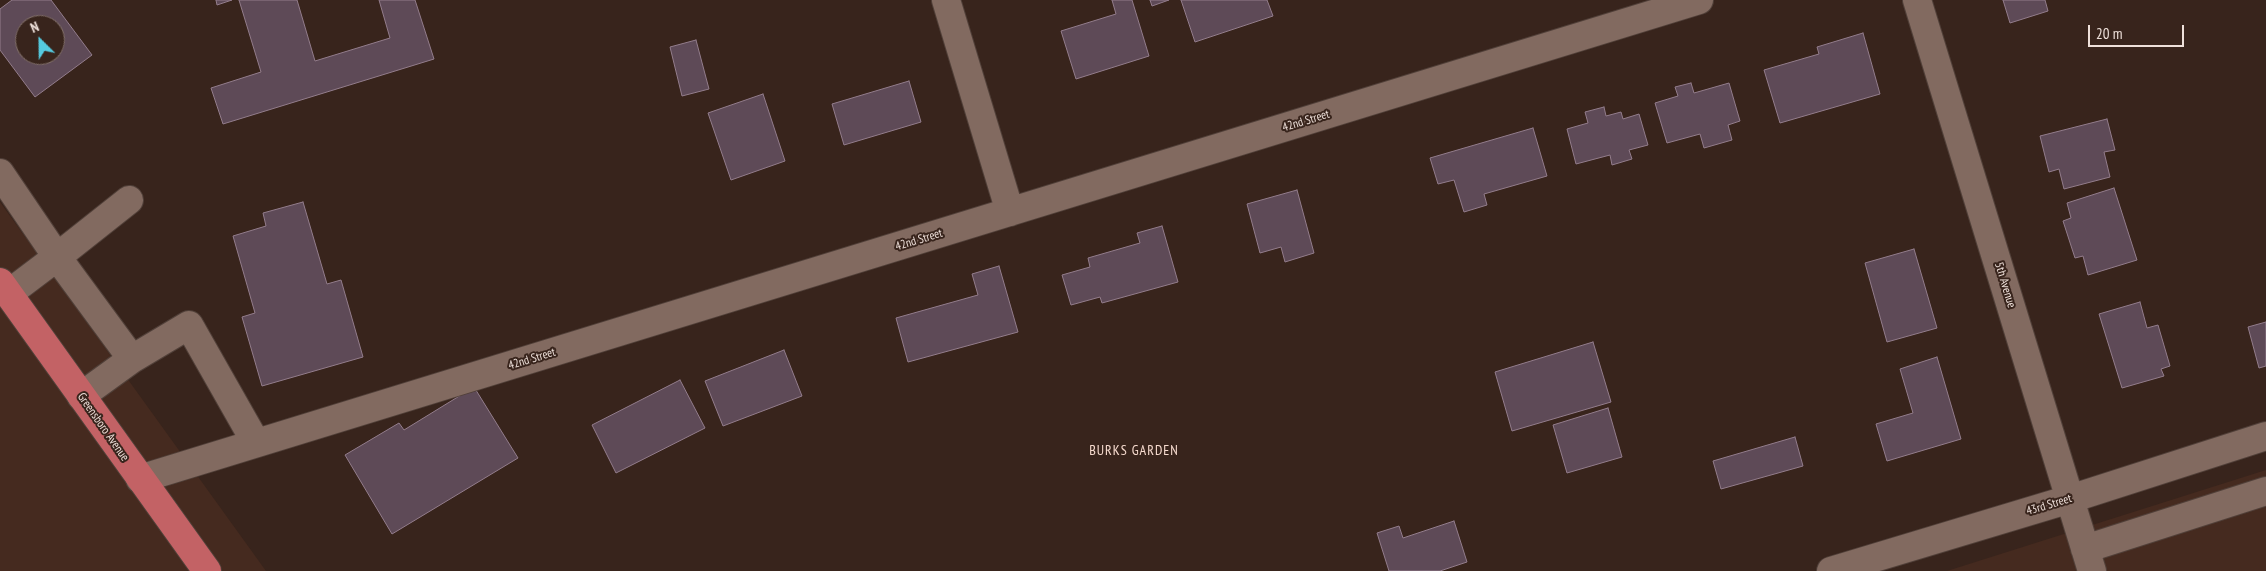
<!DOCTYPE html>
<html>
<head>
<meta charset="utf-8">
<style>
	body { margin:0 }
	#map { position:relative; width:2266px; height:571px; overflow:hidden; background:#38241c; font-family:"PT Sans Narrow",sans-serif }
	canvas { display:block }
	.north { position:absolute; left:15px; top:15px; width:50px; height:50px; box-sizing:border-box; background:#38241c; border:1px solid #816f68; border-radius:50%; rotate:337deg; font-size:14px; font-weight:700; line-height:20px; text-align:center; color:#eee0da }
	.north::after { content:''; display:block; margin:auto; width:18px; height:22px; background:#55cadf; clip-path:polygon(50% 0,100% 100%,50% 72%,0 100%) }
	.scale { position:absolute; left:2088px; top:25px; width:96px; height:22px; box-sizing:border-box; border:2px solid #eee0da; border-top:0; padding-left:6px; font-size:15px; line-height:18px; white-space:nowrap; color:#eee0da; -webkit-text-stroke:4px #38241c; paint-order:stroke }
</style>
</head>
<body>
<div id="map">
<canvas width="2266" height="571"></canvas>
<div class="north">N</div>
<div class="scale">20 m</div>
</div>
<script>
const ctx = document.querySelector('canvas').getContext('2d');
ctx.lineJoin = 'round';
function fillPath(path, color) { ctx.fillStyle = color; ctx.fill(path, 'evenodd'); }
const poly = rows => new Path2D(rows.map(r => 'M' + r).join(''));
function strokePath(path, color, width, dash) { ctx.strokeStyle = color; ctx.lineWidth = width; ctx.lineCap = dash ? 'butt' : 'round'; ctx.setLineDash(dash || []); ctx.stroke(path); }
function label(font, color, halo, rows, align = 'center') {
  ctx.font = font + ' "PT Sans Narrow",sans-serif'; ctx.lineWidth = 4; ctx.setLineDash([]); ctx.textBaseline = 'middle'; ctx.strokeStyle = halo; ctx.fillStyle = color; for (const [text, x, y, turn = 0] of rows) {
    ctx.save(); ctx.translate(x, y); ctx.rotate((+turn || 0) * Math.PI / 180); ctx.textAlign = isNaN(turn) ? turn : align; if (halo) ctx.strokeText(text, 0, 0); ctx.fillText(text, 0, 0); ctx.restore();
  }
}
const built = poly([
	[0,202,266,571,0,571],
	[2266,470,2266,571,1947,571]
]);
const building = poly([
	[12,0,51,0,92,55,35,97,0,50,0,9,12,0],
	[25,25,55,25,55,55,25,55,25,25],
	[216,0,232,0,217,5,216,0],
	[239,0,297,0,315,61,390,38,379,0,415,0,434,59,223,124,211,88,261,72,239,0],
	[1112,0,1132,0,1149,56,1076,79,1061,31,1116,14,1112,0],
	[1150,0,1169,0,1152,6,1150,0],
	[1181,0,1267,0,1273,16,1195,42,1181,0],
	[2003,0,2045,0,2048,11,2010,23,2003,0],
	[1863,33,1880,94,1780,123,1764,70,1819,54,1817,47,1863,33],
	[696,40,709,89,682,96,670,47,696,40],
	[909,81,921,122,844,145,832,104,909,81],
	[1691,83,1694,93,1729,83,1740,121,1728,125,1732,140,1704,148,1700,134,1667,143,1655,103,1678,96,1675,87,1691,83],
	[763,94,785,161,731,180,708,113,763,94],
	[1604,107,1606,116,1621,112,1623,119,1639,114,1648,145,1629,150,1632,159,1612,165,1610,155,1576,164,1567,129,1588,123,1585,112,1604,107],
	[2107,119,2115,150,2104,152,2110,177,2064,189,2059,169,2049,172,2040,136,2107,119],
	[1533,128,1547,176,1484,194,1487,205,1464,212,1454,180,1438,184,1430,158,1533,128],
	[2114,188,2137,260,2088,275,2083,256,2075,258,2063,221,2071,218,2067,203,2114,188],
	[1297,190,1314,253,1285,262,1281,247,1260,253,1247,204,1297,190],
	[303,202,327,284,341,280,363,357,262,386,242,317,255,313,233,236,266,226,263,213,303,202],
	[1162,226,1178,282,1102,303,1100,297,1071,305,1062,275,1090,267,1088,258,1140,243,1137,233,1162,226],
	[1914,249,1937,328,1887,342,1865,263,1914,249],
	[999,266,1018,332,908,362,896,318,978,295,972,274,999,266],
	[2140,302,2147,328,2158,325,2170,366,2161,369,2164,376,2122,388,2099,314,2140,302],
	[2266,322,2266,366,2259,368,2248,327,2266,322],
	[1593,342,1611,402,1512,431,1495,372,1593,342],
	[784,350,802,396,723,426,705,381,784,350],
	[1937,357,1961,439,1887,461,1876,424,1913,413,1900,369,1937,357],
	[680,380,705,428,616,473,592,425,680,380],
	[474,387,518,458,392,534,345,455,399,423,404,430,474,387],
	[1608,408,1622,457,1567,473,1553,425,1608,408],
	[1795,437,1803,466,1721,489,1713,461,1795,437],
	[1454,521,1467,562,1440,571,1389,571,1377,533,1399,526,1403,538,1454,521]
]);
const minor = poly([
	[946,0,1010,212],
	[1917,0,2092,571],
	[0,173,57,257,8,294],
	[132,359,189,325,256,443],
	[81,396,132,359,57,257,129,200],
	[140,479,1699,0],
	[2085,549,2266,491],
	[1831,571,2070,499,2266,436]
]);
const major = poly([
	[0,282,207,571]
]);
const streetNames = [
	["42nd Street",1306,121,-17],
	["42nd Street",919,240,-17],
	["5th Avenue",2005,285,73],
	["42nd Street",532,359,-17],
	["Greensboro Avenue",103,427,55],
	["43rd Street",2049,505,-17]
];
const neighbourhoodNames = [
	["BURKS GARDEN",1134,451]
];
fillPath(built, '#452a1f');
fillPath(building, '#5e4a57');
strokePath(building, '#937d8c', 1);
strokePath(minor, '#514039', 30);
strokePath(major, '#514039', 30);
strokePath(minor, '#826a60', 28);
strokePath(major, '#c36265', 28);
label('12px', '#eee0da', '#38241c', streetNames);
ctx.letterSpacing = '1px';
label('14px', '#f7dbcf', '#38241c', neighbourhoodNames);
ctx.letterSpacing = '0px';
</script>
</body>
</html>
